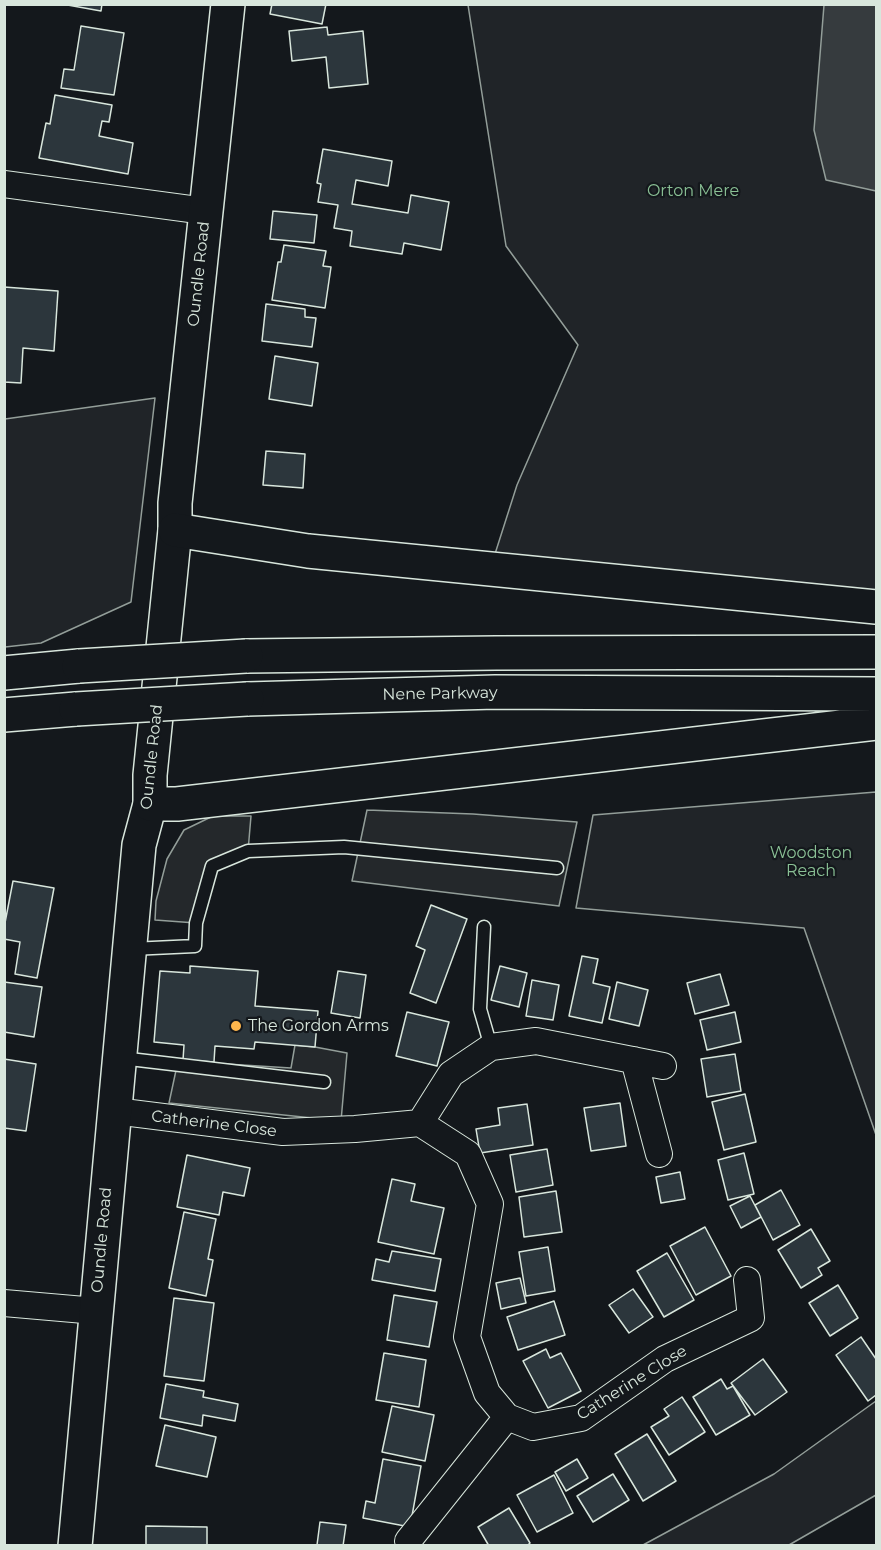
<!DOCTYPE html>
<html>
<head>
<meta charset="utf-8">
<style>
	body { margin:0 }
	#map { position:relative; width:881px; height:1550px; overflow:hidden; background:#14181c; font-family:Montserrat,sans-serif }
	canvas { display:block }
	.frame { position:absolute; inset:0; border:6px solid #d8e6dc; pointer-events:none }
</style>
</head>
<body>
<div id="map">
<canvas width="881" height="1550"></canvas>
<div class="frame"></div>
</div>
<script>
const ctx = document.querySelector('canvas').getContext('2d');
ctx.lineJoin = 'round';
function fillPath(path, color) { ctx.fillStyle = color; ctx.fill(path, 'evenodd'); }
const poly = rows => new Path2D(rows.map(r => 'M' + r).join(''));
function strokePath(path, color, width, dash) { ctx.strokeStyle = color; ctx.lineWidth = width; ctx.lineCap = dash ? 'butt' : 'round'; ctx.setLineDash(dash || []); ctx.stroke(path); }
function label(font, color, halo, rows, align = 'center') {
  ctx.font = font + ' Montserrat,sans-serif'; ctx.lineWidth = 4.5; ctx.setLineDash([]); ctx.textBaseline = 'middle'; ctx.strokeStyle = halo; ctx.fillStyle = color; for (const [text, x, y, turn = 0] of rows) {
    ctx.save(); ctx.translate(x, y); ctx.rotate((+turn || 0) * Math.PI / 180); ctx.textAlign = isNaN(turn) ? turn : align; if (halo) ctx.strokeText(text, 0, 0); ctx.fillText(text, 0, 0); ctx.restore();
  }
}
const green = poly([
	[468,5,876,5,876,593,494,557,517,485,578,345,506,246,468,5],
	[155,398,131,602,41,643,5,647,5,419,155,398],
	[876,792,876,1135,804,928,576,908,593,815,876,792],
	[876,1401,876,1495,789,1545,643,1545,774,1474,876,1401]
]);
const parking = poly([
	[367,810,473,814,577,822,559,906,352,881,367,810],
	[213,816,251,816,248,851,212,866,196,923,155,920,156,901,167,859,184,830,213,816],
	[295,1045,315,1047,347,1053,341,1121,169,1103,178,1061,291,1068,295,1045]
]);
const water = poly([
	[824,5,876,5,876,191,826,180,814,130,824,5]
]);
const building = poly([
	[62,4,102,4,101,11,62,4],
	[272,4,326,4,322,24,270,14,272,4],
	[81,26,124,33,114,95,61,88,64,69,74,70,81,26],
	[327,27,328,35,363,31,368,84,329,88,326,57,292,61,289,31,327,27],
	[55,95,112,105,109,122,102,121,99,136,133,143,128,174,39,158,46,123,50,124,55,95],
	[323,149,392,161,388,186,356,180,352,204,408,213,411,195,449,202,441,250,404,243,402,254,350,246,352,231,334,228,338,205,318,202,321,184,317,183,323,149],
	[273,211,317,215,314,243,270,239,273,211],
	[284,245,326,251,323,266,331,267,325,308,272,300,278,262,281,262,284,245],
	[4,287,58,291,54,351,23,348,21,383,4,382,4,287],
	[266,304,305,309,305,317,316,318,312,347,262,341,266,304],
	[275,356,318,363,312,406,269,399,275,356],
	[266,451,305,454,303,488,263,485,266,451],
	[13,881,54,888,37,978,15,974,20,942,4,939,4,928,13,881],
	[431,905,467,919,436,1003,410,993,425,950,416,946,431,905],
	[582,956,598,959,593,983,610,987,602,1023,569,1016,582,956],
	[190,966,258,971,255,1006,318,1011,315,1047,255,1042,254,1049,215,1046,214,1062,183,1060,184,1045,154,1042,160,971,190,973,190,966],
	[500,966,527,973,519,1007,491,1000,500,966],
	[338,971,366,975,360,1018,331,1013,338,971],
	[720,974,729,1005,695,1014,687,983,720,974],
	[532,980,559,985,553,1020,526,1016,532,980],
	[4,982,42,987,34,1037,4,1032,4,982],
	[617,982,648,990,639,1026,609,1019,617,982],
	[407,1012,449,1022,437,1066,396,1056,407,1012],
	[735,1012,741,1042,707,1050,700,1020,735,1012],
	[735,1054,741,1091,707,1097,701,1059,735,1054],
	[4,1059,36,1064,26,1131,4,1128,4,1059],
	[745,1094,756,1142,724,1150,712,1102,745,1094],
	[620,1103,626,1146,591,1151,584,1108,620,1103],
	[527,1104,533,1145,480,1153,476,1129,500,1125,498,1108,527,1104],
	[547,1149,553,1185,516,1192,510,1155,547,1149],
	[744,1153,754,1194,728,1200,718,1160,744,1153],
	[187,1155,250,1168,244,1196,223,1192,219,1215,177,1207,187,1155],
	[680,1172,685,1199,661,1203,656,1177,680,1172],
	[392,1179,415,1184,411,1201,444,1208,434,1254,378,1242,392,1179],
	[781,1190,800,1225,773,1240,755,1205,781,1190],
	[556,1191,562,1232,524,1237,519,1197,556,1191],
	[750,1196,761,1217,741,1228,730,1206,750,1196],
	[184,1212,216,1219,208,1259,213,1260,206,1296,169,1288,184,1212],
	[705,1227,731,1276,696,1295,670,1246,705,1227],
	[811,1229,830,1261,818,1268,822,1275,801,1288,778,1250,811,1229],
	[548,1247,555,1291,526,1296,519,1252,548,1247],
	[392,1251,441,1259,435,1291,372,1280,376,1259,389,1262,392,1251],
	[667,1253,694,1300,664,1317,637,1271,667,1253],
	[520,1278,526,1303,501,1309,496,1283,520,1278],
	[838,1285,858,1318,830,1336,809,1303,838,1285],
	[633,1289,653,1317,629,1333,609,1305,633,1289],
	[394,1295,437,1302,429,1347,387,1340,394,1295],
	[174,1298,214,1303,204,1381,164,1376,174,1298],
	[554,1301,565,1335,518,1350,507,1317,554,1301],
	[861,1337,876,1359,876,1395,868,1401,836,1355,861,1337],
	[546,1349,550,1358,561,1353,581,1391,548,1408,523,1361,546,1349],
	[384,1353,426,1360,419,1407,376,1400,384,1353],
	[763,1359,787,1392,755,1415,731,1383,763,1359],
	[721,1379,727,1389,733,1386,750,1415,716,1435,693,1397,721,1379],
	[166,1384,204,1391,203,1397,238,1404,235,1421,203,1415,202,1426,160,1418,166,1384],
	[682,1397,705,1432,669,1455,651,1427,669,1416,664,1409,682,1397],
	[392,1406,434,1415,425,1461,382,1452,392,1406],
	[165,1425,216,1437,207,1477,156,1466,165,1425],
	[647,1434,676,1481,643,1501,615,1454,647,1434],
	[383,1459,421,1466,410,1527,363,1518,366,1501,375,1503,383,1459],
	[577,1459,588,1478,566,1491,555,1472,577,1459],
	[613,1474,629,1500,593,1522,577,1496,613,1474],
	[554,1475,573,1513,537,1532,517,1495,554,1475],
	[509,1508,530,1543,527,1546,489,1546,478,1527,509,1508],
	[320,1522,346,1525,343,1546,317,1545,320,1522],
	[146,1526,207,1527,207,1546,146,1546,146,1526]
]);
const service = poly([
	[484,927,480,1009,491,1047],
	[131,949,195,946,196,923,212,866,248,851,344,847,557,868],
	[121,1058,324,1082]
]);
const minor = poly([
	[4,184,205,211],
	[634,1060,659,1154],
	[115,1111,283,1132,355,1129,420,1123,451,1074,491,1047,536,1041,663,1066],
	[420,1123,468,1154,490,1204,467,1337,487,1393,507,1417,533,1427,581,1418,665,1359,751,1318,747,1280],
	[4,1303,96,1311],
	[408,1541,507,1417]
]);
const primary = poly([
	[75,1546,139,845,150,804,150,775,175,530,175,503,228,4]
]);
const trunk = poly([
	[175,530,308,551,876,607],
	[246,656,496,653,876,652],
	[4,673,79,666],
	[247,699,495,692,876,694],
	[4,715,76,709],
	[150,804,177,804,876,723]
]);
const trunkBridge = poly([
	[79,666,246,656],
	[76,709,247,699]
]);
const markers = [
	[236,1026,6,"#ffb74d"]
];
const parkNames = [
	["Orton Mere",693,191],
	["Woodston",811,853],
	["Reach",811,871]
];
const streetNames = [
	["Oundle Road",199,274,-84],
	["Nene Parkway",440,694,-1],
	["Oundle Road",152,757,-84],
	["Catherine Close",214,1124,7],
	["Oundle Road",102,1240,-85],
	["Catherine Close",632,1383,-32]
];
const poiNames = [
	["The Gordon Arms",248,1026]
];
fillPath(green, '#202428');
strokePath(green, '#939e99', 1.5);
fillPath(parking, '#24282b');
strokePath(parking, '#939e99', 1.5);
fillPath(water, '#363b3e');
strokePath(water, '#939e99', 1.5);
fillPath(building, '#2c363c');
strokePath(building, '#d8e6dc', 1.5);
strokePath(service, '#d8e6dc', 15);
strokePath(minor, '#d8e6dc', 28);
strokePath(primary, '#d8e6dc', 36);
strokePath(trunk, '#d8e6dc', 36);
strokePath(service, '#14181c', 12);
strokePath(minor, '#14181c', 26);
strokePath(primary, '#14181c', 33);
strokePath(trunk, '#14181c', 33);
strokePath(trunkBridge, '#d8e6dc', 36, []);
strokePath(trunkBridge, '#14181c', 33);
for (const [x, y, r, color] of markers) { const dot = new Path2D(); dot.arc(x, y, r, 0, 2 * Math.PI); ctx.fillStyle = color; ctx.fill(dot); strokePath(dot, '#14181c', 2); }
label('16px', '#8ac095', '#14181c', parkNames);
label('16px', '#d8e6dc', '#14181c', streetNames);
label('16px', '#d8e6dc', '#14181c', poiNames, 'left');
</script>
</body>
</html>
